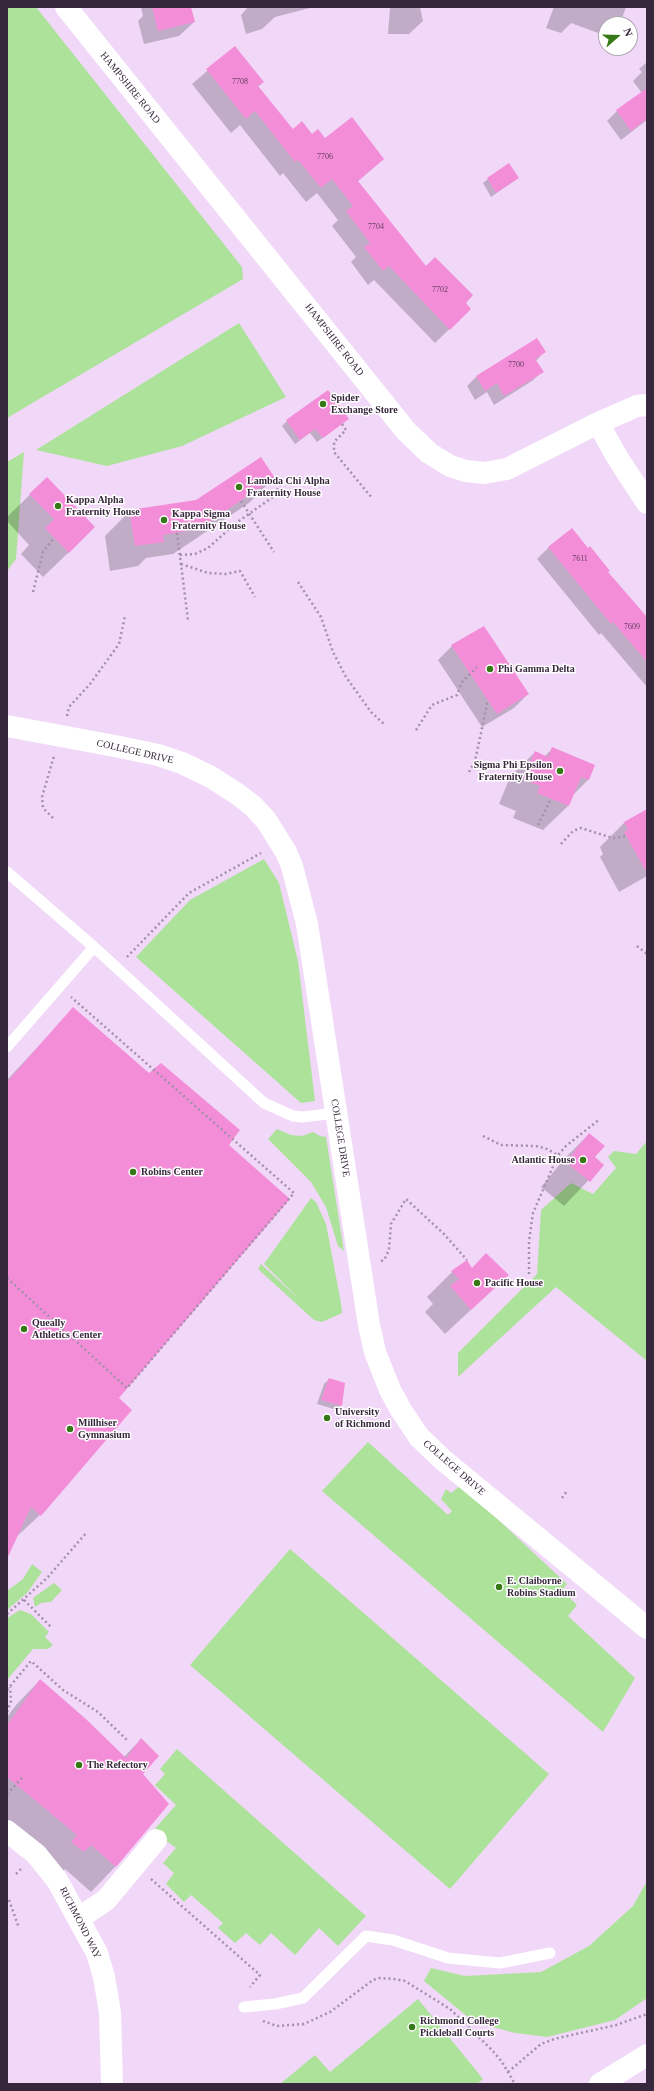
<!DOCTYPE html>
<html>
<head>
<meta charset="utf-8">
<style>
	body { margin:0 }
	#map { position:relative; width:654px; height:2091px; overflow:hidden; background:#f1d8f9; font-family:Georgia,serif }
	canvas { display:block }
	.frame { position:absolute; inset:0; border:8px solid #37273c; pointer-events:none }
	.north { position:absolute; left:598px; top:16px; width:40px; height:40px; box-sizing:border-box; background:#fff; border:1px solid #afa9b1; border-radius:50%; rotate:70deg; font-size:11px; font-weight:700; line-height:16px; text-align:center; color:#37273c }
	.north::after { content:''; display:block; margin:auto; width:14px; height:18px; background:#377816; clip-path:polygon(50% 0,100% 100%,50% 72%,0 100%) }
</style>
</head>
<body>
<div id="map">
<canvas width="654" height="2091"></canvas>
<div class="frame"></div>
<div class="north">N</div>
</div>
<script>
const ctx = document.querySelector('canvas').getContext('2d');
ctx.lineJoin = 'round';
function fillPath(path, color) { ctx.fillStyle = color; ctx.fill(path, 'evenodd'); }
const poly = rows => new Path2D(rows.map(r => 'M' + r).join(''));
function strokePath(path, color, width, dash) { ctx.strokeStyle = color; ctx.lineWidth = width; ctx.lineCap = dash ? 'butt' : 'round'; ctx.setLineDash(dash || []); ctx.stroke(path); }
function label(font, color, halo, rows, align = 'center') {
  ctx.font = font + ' Georgia,serif'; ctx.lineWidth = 3; ctx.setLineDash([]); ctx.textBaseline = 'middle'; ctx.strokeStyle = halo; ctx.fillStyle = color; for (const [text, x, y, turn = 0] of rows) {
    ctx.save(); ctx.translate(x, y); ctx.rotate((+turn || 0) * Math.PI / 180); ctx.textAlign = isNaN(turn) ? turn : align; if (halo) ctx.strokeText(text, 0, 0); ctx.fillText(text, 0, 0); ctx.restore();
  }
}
const green = poly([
	[7,7,36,7,242,267,243,279,7,418],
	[239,323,286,397,182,446,107,466,36,450],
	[24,452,16,559,7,571,7,462],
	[264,859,279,883,298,961,315,1101,301,1103,136,957,190,900],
	[277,1129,291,1135,302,1136,313,1132,320,1136,326,1137,344,1251,338,1246,326,1207,311,1182,268,1139],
	[647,1141,647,1361,556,1287,458,1377,458,1353,537,1274,541,1210,571,1183,593,1194,616,1168,608,1157,614,1151,636,1154],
	[311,1198,316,1202,326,1224,341,1303,342,1313,322,1322,314,1320,258,1269,261,1264,300,1300,264,1264],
	[368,1442,448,1515,452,1511,441,1499,446,1489,451,1493,461,1485,567,1584,562,1590,577,1605,568,1616,635,1678,603,1732,322,1491],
	[290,1549,549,1774,450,1889,190,1665],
	[32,1564,42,1572,27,1593,7,1610,7,1591,23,1579],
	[54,1583,62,1590,51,1602,41,1603,35,1607,33,1598],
	[20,1610,31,1614,49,1632,45,1637,53,1645,48,1649,33,1649,7,1680,7,1618],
	[177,1749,366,1916,338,1946,319,1928,295,1955,271,1933,260,1945,246,1933,235,1943,218,1928,223,1923,191,1895,184,1902,166,1884,174,1873,163,1863,176,1848,153,1831,176,1805,155,1785,165,1774,160,1769],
	[647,1881,647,1998,615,2020,547,2037,515,2033,474,2022,424,1981,431,1968,465,1976,541,1972,589,1946,633,1906],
	[418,1999,483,2079,477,2084,280,2084,315,2055,330,2072]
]);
const shadow = poly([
	[141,7,190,7,194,22,179,36,144,44,138,21,143,16],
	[248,7,314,7,275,17,262,29,246,34,241,15],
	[390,7,420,7,423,21,409,34,388,34],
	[554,7,626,7,620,24,606,24,606,36,571,23,561,33,546,28],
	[235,47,263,82,258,87,293,130,312,135,383,159,357,182,426,268,470,309,435,343,374,280,368,285,351,262,356,257,332,226,338,220,317,193,306,202,283,173,280,176,240,125,231,133,192,84],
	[647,62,647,100,633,81,642,72,639,69],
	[647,107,647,120,621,140,607,121,617,111],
	[518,178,491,197,483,183,488,179],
	[544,352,536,361,542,372,532,381,494,405,487,392,475,400,467,386,477,376],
	[348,419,317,442,310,433,295,444,282,426,287,421],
	[47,478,69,552,43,577,21,554,29,545,7,521,7,517],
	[274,478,249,503,173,554,146,558,138,566,110,571,105,536,130,511,197,501],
	[549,547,607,572,647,619,647,687,601,633,599,635,537,559],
	[452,646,528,694,514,708,482,727,438,660],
	[553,748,594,765,588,780,572,796,568,806,543,830,513,818,516,811,499,804,510,777,535,752,545,756],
	[647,810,647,876,619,892,600,857,603,854,600,847,624,823],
	[73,1009,228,1145,117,1398,131,1410,40,1515,15,1538,7,1551,7,1080],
	[589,1134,594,1157,603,1165,564,1206,541,1187,564,1159],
	[466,1261,471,1269,508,1275,445,1334,425,1312,433,1304,427,1297,452,1272],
	[329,1379,341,1405,337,1410,317,1404,324,1384],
	[40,1680,124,1757,141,1739,142,1774,167,1804,115,1867,91,1892,65,1869,58,1877,7,1822,7,1717,16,1705]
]);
const building = poly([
	[152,7,191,7,195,22,158,31],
	[235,46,264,82,258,86,293,129,302,121,312,134,318,129,325,138,352,117,384,159,358,181,426,266,435,257,473,295,466,303,471,309,450,330,389,266,383,271,364,247,370,243,346,211,353,206,332,179,321,188,298,160,295,162,255,111,246,119,206,69],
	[647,88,647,119,631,131,616,110],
	[509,163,519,178,496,193,487,178],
	[537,338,546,352,535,359,544,372,504,396,497,383,485,391,476,376],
	[328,390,349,419,323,438,315,429,300,440,286,420],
	[261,457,275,478,198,529,163,535,164,542,135,546,129,510,196,500],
	[47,477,95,527,69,553,45,528,54,519,29,494],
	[572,528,588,548,590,546,610,571,608,572,647,617,647,662,613,622,611,624,548,547],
	[484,626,529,694,497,714,451,645],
	[552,747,595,765,589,780,581,777,569,806,537,793,540,786,523,779,535,751,548,757],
	[647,809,647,873,624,832,628,830,624,822],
	[73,1007,149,1073,161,1063,240,1130,229,1145,290,1199,119,1398,132,1410,41,1516,31,1507,7,1559,7,1082],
	[589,1133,605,1146,595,1157,604,1165,590,1182,566,1162],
	[486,1253,509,1275,471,1310,450,1286,459,1279,451,1271,467,1260,472,1268],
	[329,1378,345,1383,342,1406,321,1400],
	[40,1679,87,1720,126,1758,141,1738,159,1756,143,1774,169,1804,116,1867,91,1845,84,1852,71,1842,77,1835,7,1777,7,1725]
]);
const path = poly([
	[342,424,346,430,334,442,334,452,372,498],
	[241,501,274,552],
	[177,533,188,620],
	[180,555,195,554,208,548,236,523,273,497,280,485],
	[181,564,208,573,226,574,240,571,255,597],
	[298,582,321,617,333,652,346,677,371,712,384,724],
	[33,592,43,552,54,538],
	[67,716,69,707,90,684,119,644,125,616],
	[416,730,432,705,457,695,462,682,477,667],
	[469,772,475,761,488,700],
	[53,818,43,808,42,797,54,756],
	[538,825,551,799],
	[561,844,573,831,581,828,613,838,627,836],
	[637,946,647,954],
	[127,957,189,893,261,853],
	[483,1136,501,1145,535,1146,545,1148,558,1155],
	[381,1261,384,1260,389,1250,391,1224,406,1199,444,1234,467,1260],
	[529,1274,529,1241,533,1213,558,1155,566,1146,600,1119],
	[7,1278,127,1388,294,1193,71,997],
	[562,1498,567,1491],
	[24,1600,52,1628],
	[7,1614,47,1578,87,1532],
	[7,1690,31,1661,63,1690,98,1712,128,1741],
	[7,1712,11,1701,10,1687],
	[7,1794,23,1777],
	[16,1874,21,1869],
	[151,1879,260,1975,250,1987],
	[9,1900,19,1928],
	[263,2021,277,2026,304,2024,330,2012,373,1980,380,1978,394,1979,405,1981,450,2009,492,2050,502,2062,515,2084],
	[508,2072,541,2044,554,2039,616,2025,647,2014]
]);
const lane = poly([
	[7,872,94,947,264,1103,293,1116,302,1117,336,1113],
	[7,1047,94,947],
	[244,2007,275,2004,303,1998,366,1936,393,1940,448,1958,500,1963,550,1953]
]);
const street = poly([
	[66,7,406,431,429,453,450,466,466,471,484,473,507,469,598,423,637,406,647,405],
	[598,423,617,457,647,503],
	[7,726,120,747,158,755,182,763,211,777,236,793,253,806,266,820,286,852,292,866,307,924,369,1325,375,1352,390,1390,401,1410,419,1437,442,1459,647,1628],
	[7,1831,36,1854,57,1880,97,1953,104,1977,110,2012,112,2084],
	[79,1918,106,1900,156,1840],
	[600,2084,647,2055]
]);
const markers = [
	[323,404,4,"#377816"],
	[239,487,4,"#377816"],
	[58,506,4,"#377816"],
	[164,520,4,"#377816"],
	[490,669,4,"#377816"],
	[560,771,4,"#377816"],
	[583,1160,4,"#377816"],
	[133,1172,4,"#377816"],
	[477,1283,4,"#377816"],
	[24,1329,4,"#377816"],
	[327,1418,4,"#377816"],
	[70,1429,4,"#377816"],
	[499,1587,4,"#377816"],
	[79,1765,4,"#377816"],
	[412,2027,4,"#377816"]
];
const numberNames = [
	["7708",240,82],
	["7706",325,157],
	["7704",376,227],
	["7702",440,290],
	["7700",516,365],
	["7611",580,559],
	["7609",632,627]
];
const streetNames = [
	["HAMPSHIRE ROAD",130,88,51],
	["HAMPSHIRE ROAD",334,340,52],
	["COLLEGE DRIVE",135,752,13],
	["COLLEGE DRIVE",340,1138,81],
	["COLLEGE DRIVE",454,1468,41],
	["RICHMOND WAY",80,1923,63]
];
const poiNames = [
	["Spider",331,398],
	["Exchange Store",331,410],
	["Lambda Chi Alpha",247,481],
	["Fraternity House",247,493],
	["Kappa Alpha",66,500],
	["Fraternity House",66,512],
	["Kappa Sigma",172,514],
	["Fraternity House",172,526],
	["Phi Gamma Delta",498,669],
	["Sigma Phi Epsilon",552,765,"right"],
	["Fraternity House",552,777,"right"],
	["Atlantic House",575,1160,"right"],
	["Robins Center",141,1172],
	["Pacific House",485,1283],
	["Queally",32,1323],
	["Athletics Center",32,1335],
	["University",335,1412],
	["of Richmond",335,1424],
	["Millhiser",78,1423],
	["Gymnasium",78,1435],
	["E. Claiborne",507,1581],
	["Robins Stadium",507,1593],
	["The Refectory",87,1765],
	["Richmond College",420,2021],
	["Pickleball Courts",420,2033]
];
fillPath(green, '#ace299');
fillPath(shadow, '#0003');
fillPath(building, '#f48dd8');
strokePath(path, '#a48fab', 2.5, [2, 3]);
strokePath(lane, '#fff', 11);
strokePath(street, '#fff', 22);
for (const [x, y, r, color] of markers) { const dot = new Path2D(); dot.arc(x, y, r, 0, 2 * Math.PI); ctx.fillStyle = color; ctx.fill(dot); strokePath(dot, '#fff', 1.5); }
label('8px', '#664063', null, numberNames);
label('10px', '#37273c', '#fff', streetNames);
label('bold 10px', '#37273c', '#fff', poiNames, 'left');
</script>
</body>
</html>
